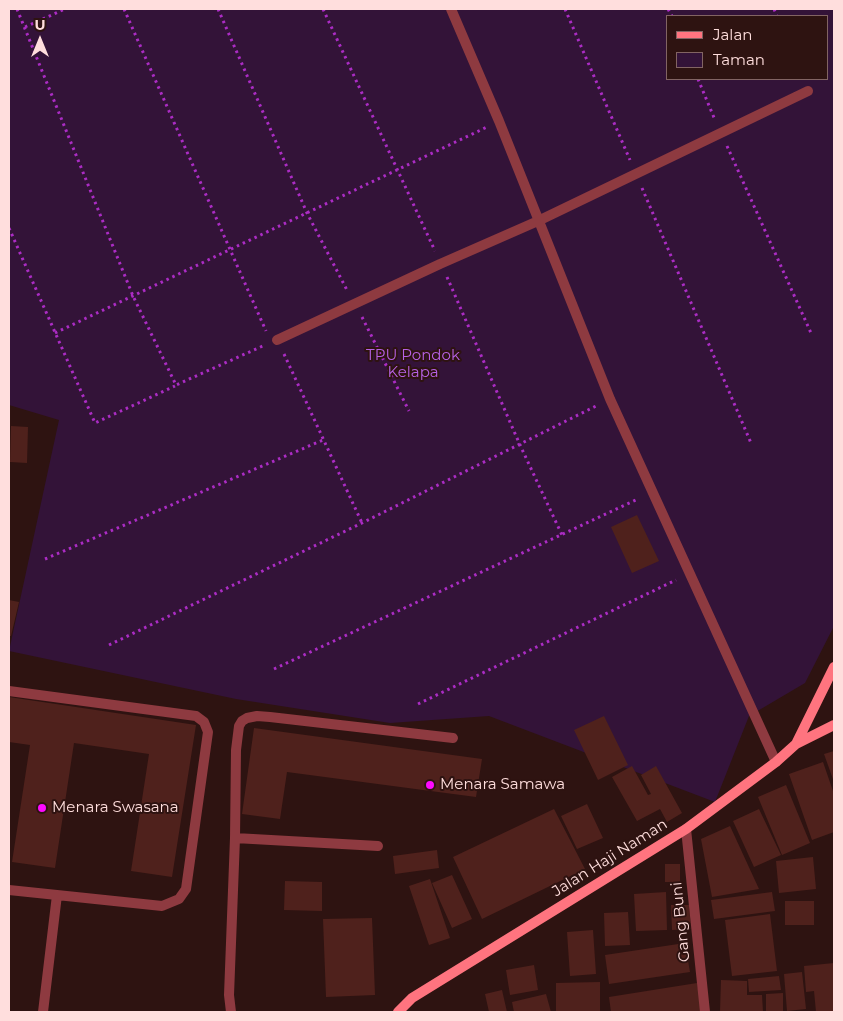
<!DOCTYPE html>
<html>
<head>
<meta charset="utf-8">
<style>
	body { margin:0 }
	#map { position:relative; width:843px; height:1021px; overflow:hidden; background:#2e1311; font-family:Montserrat,sans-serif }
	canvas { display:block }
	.frame { position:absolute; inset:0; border:10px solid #ffdedd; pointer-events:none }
	.legend { position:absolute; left:666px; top:15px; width:162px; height:65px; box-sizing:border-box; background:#2e1311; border:1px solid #826463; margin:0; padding:6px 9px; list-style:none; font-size:15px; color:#ffdedd }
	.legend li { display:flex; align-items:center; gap:10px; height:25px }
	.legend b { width:25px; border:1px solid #826463 }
	.north { position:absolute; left:15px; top:15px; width:50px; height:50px; -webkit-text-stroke:4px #2e1311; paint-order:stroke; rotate:0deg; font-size:14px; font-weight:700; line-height:20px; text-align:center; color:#ffdedd }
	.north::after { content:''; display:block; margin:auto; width:18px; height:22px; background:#ffdedd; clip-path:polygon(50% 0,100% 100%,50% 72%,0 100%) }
</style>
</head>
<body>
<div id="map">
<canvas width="843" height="1021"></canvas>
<div class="frame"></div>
<ul class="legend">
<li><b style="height:6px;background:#ff747f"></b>Jalan</li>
<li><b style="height:14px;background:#331338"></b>Taman</li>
</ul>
<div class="north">U</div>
</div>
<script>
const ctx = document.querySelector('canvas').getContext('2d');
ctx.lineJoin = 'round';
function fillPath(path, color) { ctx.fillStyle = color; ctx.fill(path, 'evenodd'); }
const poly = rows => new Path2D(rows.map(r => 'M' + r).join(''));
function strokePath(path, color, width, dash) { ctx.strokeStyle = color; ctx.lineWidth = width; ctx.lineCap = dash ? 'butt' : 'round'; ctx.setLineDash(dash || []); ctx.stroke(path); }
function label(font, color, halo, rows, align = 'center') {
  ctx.font = font + ' Montserrat,sans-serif'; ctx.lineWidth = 4; ctx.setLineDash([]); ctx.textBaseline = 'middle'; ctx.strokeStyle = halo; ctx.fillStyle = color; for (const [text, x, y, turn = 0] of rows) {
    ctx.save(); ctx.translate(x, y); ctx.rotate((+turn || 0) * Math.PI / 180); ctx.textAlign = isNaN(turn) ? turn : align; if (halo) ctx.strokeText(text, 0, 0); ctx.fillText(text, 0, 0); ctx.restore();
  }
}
const green = poly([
	[9,9,834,9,834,626,805,683,749,716,715,802,489,716,390,723,236,699,9,651,59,420,9,405],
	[667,16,827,16,827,79,667,79]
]);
const building = poly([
	[11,426,28,427,27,463,10,462],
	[637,515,659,561,632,573,611,527],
	[9,600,19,602,11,636,9,636],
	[9,697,196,725,172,877,131,871,149,754,74,743,55,868,12,862,30,745,9,742],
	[604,716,628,765,598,780,574,730],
	[254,728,482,759,476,797,287,772,280,819,242,814],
	[834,751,834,782,824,754],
	[823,762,834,794,834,832,812,840,789,774],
	[632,766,648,795,651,794,641,775,656,766,682,813,667,822,660,809,637,821,612,777],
	[786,785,810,843,782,855,758,797],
	[587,804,603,838,577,849,561,816],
	[554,809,585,869,482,919,453,857],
	[759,809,781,855,754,867,733,821],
	[730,826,759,889,712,897,701,839],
	[437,850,439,868,395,874,393,856],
	[813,857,816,889,779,893,776,861],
	[665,864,680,864,680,882,665,882],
	[452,875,472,919,452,928,432,883],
	[430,879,450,938,429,945,409,886],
	[285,881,322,882,322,911,284,910],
	[666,892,667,930,636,931,634,894],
	[772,892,775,911,714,919,711,900],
	[785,901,814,901,814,925,785,925],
	[671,905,689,905,691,929,672,930],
	[628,912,630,945,605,946,604,913],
	[770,914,777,971,732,976,725,920],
	[372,918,375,995,326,997,323,919],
	[593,930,596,974,570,976,567,932],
	[685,943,690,972,609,984,605,955],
	[834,963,834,1012,816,1012,814,991,806,992,804,966],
	[534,965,538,990,510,995,506,970],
	[802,972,806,1009,787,1011,784,974],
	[779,976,781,990,749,992,748,979],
	[721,980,747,981,747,995,762,995,763,1012,747,1012,747,1004,747,1012,720,1012],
	[600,982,600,1012,556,1012,556,983],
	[697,983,702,1012,611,1012,609,997],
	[502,990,507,1012,489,1012,485,994],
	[783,993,783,1012,766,1012,766,994],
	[546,994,551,1012,514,1012,512,1002]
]);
const path = poly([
	[17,9,133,296,176,385,265,345],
	[124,9,266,331],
	[218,9,307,213,348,292],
	[323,9,435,251],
	[565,9,630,160],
	[668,9,672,16],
	[774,9,777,16],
	[25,27,65,9],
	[698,79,715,120],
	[727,146,811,333],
	[642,188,751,443],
	[9,228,95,423,175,386],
	[447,277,520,445,562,535],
	[362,317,409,411],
	[55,333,487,127],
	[284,354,362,523],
	[45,559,323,440],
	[109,645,362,523,598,405],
	[274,669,638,499],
	[418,704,676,580]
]);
const lane = poly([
	[451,9,499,121,610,399,776,762],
	[277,340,440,264,538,221,808,91],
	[9,691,196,716,204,722,208,732,186,889,179,899,162,906,57,895],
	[235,838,236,750,239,726,242,721,247,718,257,716,270,717,453,738],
	[9,890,57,895,43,1012],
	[231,1012,229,995,235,838,378,846]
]);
const street = poly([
	[686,829,705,1012]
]);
const secondary = poly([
	[796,744,834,667],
	[398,1012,412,998,686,829,776,762,796,744,834,725]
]);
const markers = [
	[430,785,5,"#fe09ff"],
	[42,808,5,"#fe09ff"]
];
const parkNames = [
	["TPU Pondok",413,356],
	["Kelapa",413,373]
];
const poiNames = [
	["Menara Samawa",440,785],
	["Menara Swasana",52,808]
];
const streetNames = [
	["Jalan Haji Naman",610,858,-32],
	["Gang Buni",681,922,-96]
];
fillPath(green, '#331338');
fillPath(building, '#4f211c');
strokePath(path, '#ab2cc4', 3, [2.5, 4]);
strokePath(lane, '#8e3a40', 10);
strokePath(street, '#8e3a40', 10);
strokePath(secondary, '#ff747f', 10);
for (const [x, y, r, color] of markers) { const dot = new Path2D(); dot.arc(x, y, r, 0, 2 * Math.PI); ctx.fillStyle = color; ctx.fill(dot); strokePath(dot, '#2e1311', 2); }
label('15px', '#b762e6', '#2e1311', parkNames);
label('15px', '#ffdedd', '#2e1311', poiNames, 'left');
label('15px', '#ffdedd', '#2e1311', streetNames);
</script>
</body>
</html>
